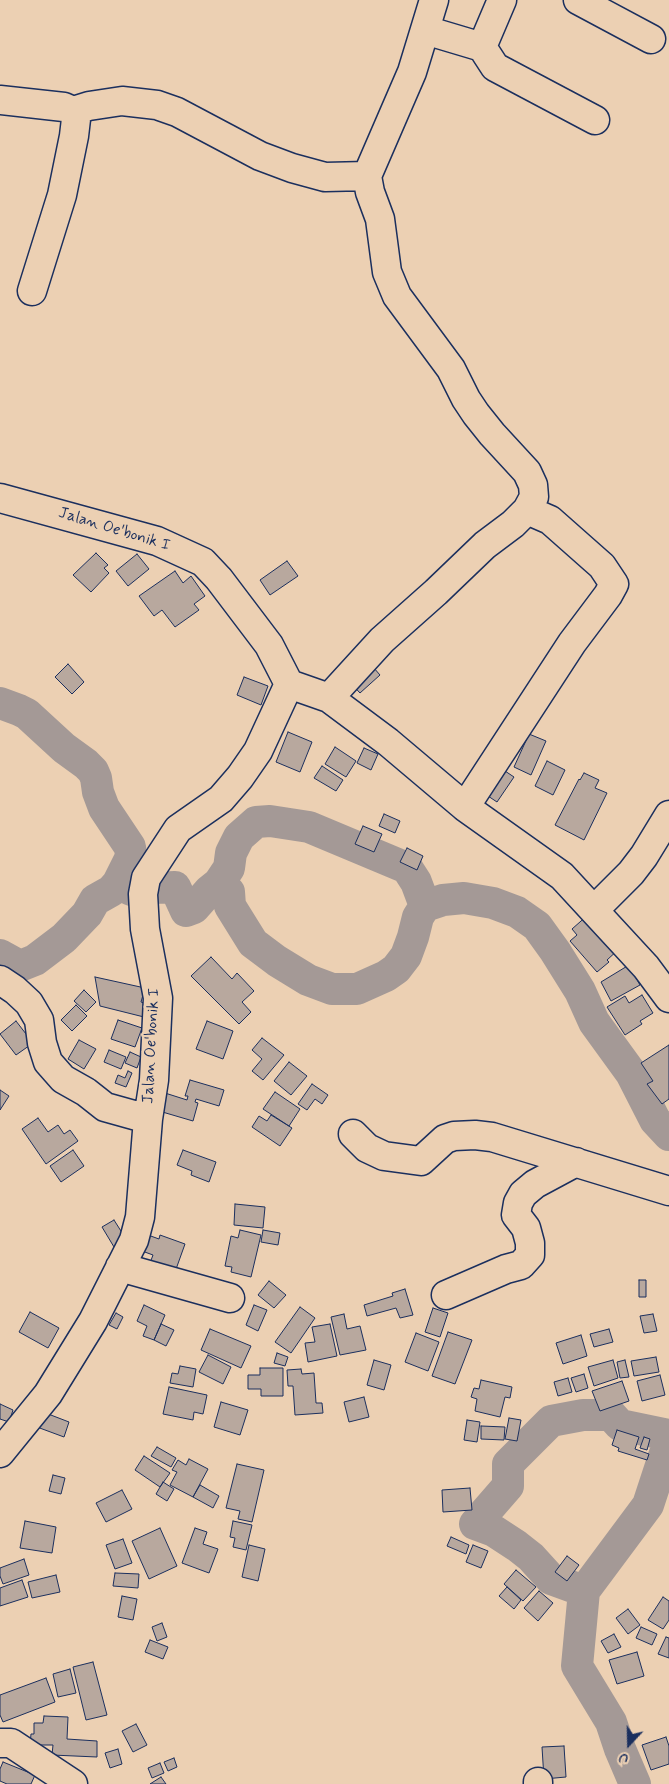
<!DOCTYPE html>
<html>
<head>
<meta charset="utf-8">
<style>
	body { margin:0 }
	#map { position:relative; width:669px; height:1784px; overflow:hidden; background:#ecd0b3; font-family:Mynerve,sans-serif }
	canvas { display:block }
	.north { position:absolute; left:604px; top:1719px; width:50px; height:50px; -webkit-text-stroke:4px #ecd0b3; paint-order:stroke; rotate:201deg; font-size:14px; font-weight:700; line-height:20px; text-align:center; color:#1b2f5e }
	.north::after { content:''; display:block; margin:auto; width:18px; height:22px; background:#1b2f5e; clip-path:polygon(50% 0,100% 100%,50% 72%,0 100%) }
</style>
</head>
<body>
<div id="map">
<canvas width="669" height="1784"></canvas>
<div class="north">U</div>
</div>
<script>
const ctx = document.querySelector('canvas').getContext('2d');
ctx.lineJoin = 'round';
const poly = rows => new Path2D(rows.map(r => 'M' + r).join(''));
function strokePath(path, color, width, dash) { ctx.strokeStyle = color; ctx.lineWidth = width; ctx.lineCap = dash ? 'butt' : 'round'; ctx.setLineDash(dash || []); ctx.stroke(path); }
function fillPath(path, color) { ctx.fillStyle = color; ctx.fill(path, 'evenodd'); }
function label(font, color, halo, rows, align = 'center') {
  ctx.font = font + ' Mynerve,sans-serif'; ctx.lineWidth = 5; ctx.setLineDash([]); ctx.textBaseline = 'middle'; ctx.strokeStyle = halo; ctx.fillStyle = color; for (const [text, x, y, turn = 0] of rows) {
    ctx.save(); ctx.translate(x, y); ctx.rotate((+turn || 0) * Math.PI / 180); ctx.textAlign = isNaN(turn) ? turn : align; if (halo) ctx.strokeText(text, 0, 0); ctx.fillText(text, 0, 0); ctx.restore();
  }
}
const river = poly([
	[0,703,19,710,27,714,64,748,86,764,93,771,96,778,98,792,104,808,130,847,131,857,118,883,131,890,141,883,154,888,175,887,186,911,194,908,209,891,219,883,229,892,230,906,253,943,277,961,308,980,332,989,357,989,386,976,396,969,406,956,413,937,418,917,425,906,443,900,464,898,493,903,517,912,537,926,555,951,580,991,594,1022,631,1073,655,1120,669,1135],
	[219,883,229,868,231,853,239,837,256,822,270,821,309,827,407,868,416,882,425,906],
	[0,955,20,966,35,960,64,938,87,914,95,900,111,891,118,883],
	[584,1591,551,1579,531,1557,517,1546,494,1531,475,1524,508,1486,508,1464,551,1421,583,1415,611,1415,620,1425,669,1435],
	[635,1784,620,1749,611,1722,577,1666,584,1591,648,1505,669,1441]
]);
const building = poly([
	[96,553,108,565,104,568,109,573,91,592,73,575,96,553],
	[137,554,149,569,128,586,116,571,137,554],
	[287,561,298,576,270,595,260,580,287,561],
	[175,571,183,583,191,576,205,596,194,604,199,610,175,627,162,610,154,616,139,596,175,571],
	[367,660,380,675,360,693,347,679,367,660],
	[68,664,84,682,72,694,55,677,68,664],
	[244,677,268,686,261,705,237,695,244,677],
	[288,732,312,742,300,772,276,762,288,732],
	[529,734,546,741,531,775,514,767,529,734],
	[335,747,356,761,346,777,325,764,335,747],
	[364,748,378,754,371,770,357,763,364,748],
	[547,761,565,770,553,795,535,786,547,761],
	[322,766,343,780,336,791,314,778,322,766],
	[499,767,514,777,497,802,482,792,499,767],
	[584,773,599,780,595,788,607,793,584,840,555,825,579,779,580,780,584,773],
	[384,814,400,821,395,833,379,826,384,814],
	[363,826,382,834,374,852,355,844,363,826],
	[407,848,423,856,417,870,400,862,407,848],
	[589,914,619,949,607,960,609,962,597,972,570,941,577,935,572,929,589,914],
	[211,957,232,979,237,973,254,991,242,1002,251,1012,239,1024,191,976,211,957],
	[629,965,640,985,611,1001,601,982,629,965],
	[95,977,145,988,141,1002,147,1004,144,1017,100,1006,95,977],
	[84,990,96,1002,86,1012,74,1001,84,990],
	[642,995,653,1013,640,1021,642,1024,625,1035,607,1007,625,996,629,1003,642,995],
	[76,1005,87,1016,72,1031,61,1020,76,1005],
	[118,1020,142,1028,135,1047,111,1039,118,1020],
	[16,1021,33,1043,16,1055,0,1034,16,1021],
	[207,1021,233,1031,223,1059,196,1049,207,1021],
	[262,1038,284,1055,263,1080,252,1071,262,1059,252,1050,262,1038],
	[79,1040,96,1049,84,1069,68,1059,79,1040],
	[669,1045,669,1099,662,1104,647,1084,653,1081,641,1063,669,1045],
	[109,1050,126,1057,121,1069,104,1062,109,1050],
	[130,1052,141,1057,137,1068,125,1063,130,1052],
	[289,1062,307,1076,291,1095,274,1081,289,1062],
	[128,1071,132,1073,126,1087,115,1083,118,1075,125,1078,128,1071],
	[190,1080,224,1090,219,1106,196,1099,195,1102,198,1103,193,1121,159,1111,165,1093,187,1100,188,1096,185,1096,190,1080],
	[312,1084,328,1095,322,1104,315,1099,307,1110,298,1104,312,1084],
	[0,1090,9,1096,0,1110,0,1090],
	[275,1092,300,1109,289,1126,263,1109,275,1092],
	[271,1115,292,1128,280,1146,252,1127,259,1116,267,1121,271,1115],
	[38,1118,48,1132,58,1125,64,1134,70,1130,78,1141,46,1164,22,1129,38,1118],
	[73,1150,84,1166,61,1182,50,1166,73,1150],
	[183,1150,216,1162,209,1182,191,1175,192,1171,177,1165,183,1150],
	[235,1204,265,1207,263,1228,234,1225,235,1204],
	[114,1220,126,1239,114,1247,102,1227,114,1220],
	[240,1230,261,1235,251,1277,231,1272,232,1267,225,1266,231,1236,238,1238,240,1230],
	[263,1230,280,1233,278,1245,261,1242,263,1230],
	[148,1235,159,1239,160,1235,185,1244,175,1272,150,1263,153,1255,142,1251,148,1235],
	[639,1280,646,1280,646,1297,639,1297,639,1280],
	[269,1281,286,1295,274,1308,258,1295,269,1281],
	[405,1289,413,1315,400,1318,396,1308,367,1316,364,1305,393,1296,392,1293,405,1289],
	[144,1305,165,1315,154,1340,143,1336,147,1326,137,1321,144,1305],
	[254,1305,267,1310,258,1331,246,1325,254,1305],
	[300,1307,315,1318,291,1353,275,1342,300,1307],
	[433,1308,448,1313,440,1337,425,1332,433,1308],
	[30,1312,59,1328,48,1348,19,1332,30,1312],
	[116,1313,123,1317,117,1329,109,1325,116,1313],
	[344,1314,347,1329,360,1326,366,1350,340,1355,331,1317,344,1314],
	[653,1314,657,1331,644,1333,640,1316,653,1314],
	[161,1324,174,1330,166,1346,154,1340,161,1324],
	[330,1324,337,1356,308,1362,305,1343,315,1342,312,1327,330,1324],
	[210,1329,251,1346,241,1368,201,1350,210,1329],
	[609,1329,613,1342,594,1347,590,1334,609,1329],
	[448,1332,472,1340,455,1384,432,1376,448,1332],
	[416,1333,439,1342,428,1371,405,1362,416,1333],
	[581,1335,587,1356,563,1364,556,1343,581,1335],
	[277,1353,288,1357,285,1366,274,1363,277,1353],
	[208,1355,231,1367,223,1384,199,1372,208,1355],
	[656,1357,659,1372,634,1376,631,1361,656,1357],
	[374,1360,391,1365,384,1390,367,1385,374,1360],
	[613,1360,618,1378,594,1386,588,1367,613,1360],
	[625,1360,629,1377,620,1378,617,1362,625,1360],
	[180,1366,196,1369,193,1387,170,1383,172,1373,178,1374,180,1366],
	[260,1368,283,1368,283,1396,261,1396,261,1389,248,1389,248,1375,260,1375,260,1368],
	[301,1369,302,1374,314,1373,316,1403,322,1403,323,1413,295,1415,293,1386,288,1386,287,1370,301,1369],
	[584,1374,588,1388,576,1392,571,1378,584,1374],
	[660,1375,665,1395,642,1401,637,1381,660,1375],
	[568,1378,572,1392,558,1396,554,1382,568,1378],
	[481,1380,512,1387,510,1398,505,1397,500,1417,475,1411,477,1399,471,1397,474,1388,479,1389,481,1380],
	[622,1381,629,1401,600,1411,592,1391,622,1381],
	[169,1387,207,1395,203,1414,194,1412,193,1420,163,1414,169,1387],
	[364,1397,369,1417,349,1422,344,1402,364,1397],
	[221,1402,248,1410,240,1435,214,1427,221,1402],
	[0,1404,13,1410,9,1422,0,1419,0,1404],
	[43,1412,69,1422,64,1437,37,1427,43,1412],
	[509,1418,521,1420,517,1441,505,1439,509,1418],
	[467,1420,480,1422,477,1442,464,1440,467,1420],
	[481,1426,505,1427,504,1440,481,1439,481,1426],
	[617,1430,639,1437,635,1449,649,1454,647,1460,618,1451,619,1448,612,1445,617,1430],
	[644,1437,650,1439,647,1450,640,1448,644,1437],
	[157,1447,176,1458,171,1467,151,1456,157,1447],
	[144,1456,170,1473,160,1487,135,1470,144,1456],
	[189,1459,208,1469,193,1497,170,1485,177,1472,172,1470,178,1460,186,1465,189,1459],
	[237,1464,264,1470,252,1522,238,1519,240,1511,226,1508,237,1464],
	[53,1475,65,1478,61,1494,49,1491,53,1475],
	[163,1482,174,1489,167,1501,156,1494,163,1482],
	[200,1485,219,1496,213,1508,193,1497,200,1485],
	[470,1488,472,1510,443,1512,442,1490,470,1488],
	[122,1490,132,1509,106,1522,96,1503,122,1490],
	[25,1521,56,1527,52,1553,20,1548,25,1521],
	[233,1521,252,1525,246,1550,233,1547,235,1538,230,1537,233,1521],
	[160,1528,177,1566,149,1579,132,1541,160,1528],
	[195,1528,207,1532,203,1544,218,1549,209,1573,182,1563,195,1528],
	[451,1537,469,1545,466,1554,447,1546,451,1537],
	[123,1539,132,1563,115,1569,106,1545,123,1539],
	[249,1545,265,1549,258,1581,242,1577,249,1545],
	[473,1545,488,1551,481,1568,466,1562,473,1545],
	[567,1556,579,1565,567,1581,555,1572,567,1556],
	[24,1559,29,1575,3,1584,0,1576,0,1568,24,1559],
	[516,1570,536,1587,523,1601,504,1584,516,1570],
	[115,1573,139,1574,138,1588,113,1586,115,1573],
	[56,1575,60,1592,32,1598,28,1582,56,1575],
	[22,1580,28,1597,0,1606,0,1588,22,1580],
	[507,1587,521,1600,514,1609,499,1596,507,1587],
	[539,1591,553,1603,538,1621,524,1608,539,1591],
	[122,1596,137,1599,133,1620,118,1617,122,1596],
	[663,1597,669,1601,669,1620,663,1629,648,1620,663,1597],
	[628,1609,640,1625,628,1634,616,1618,628,1609],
	[162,1623,167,1637,157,1641,152,1627,162,1623],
	[641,1627,657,1634,652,1645,636,1638,641,1627],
	[614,1634,621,1647,608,1653,601,1641,614,1634],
	[666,1637,669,1638,669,1658,658,1654,666,1637],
	[150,1640,168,1647,163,1659,145,1652,150,1640],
	[637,1652,644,1676,617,1684,609,1660,637,1652],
	[93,1662,107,1715,86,1720,73,1667,93,1662],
	[70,1669,76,1693,58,1697,53,1674,70,1669],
	[46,1678,55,1702,3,1722,0,1715,0,1695,46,1678],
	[44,1716,68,1717,67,1739,97,1741,97,1757,52,1755,53,1745,30,1745,31,1734,34,1734,34,1723,43,1723,44,1716],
	[136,1724,147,1745,133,1752,122,1731,136,1724],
	[666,1737,669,1746,669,1764,651,1770,642,1745,666,1737],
	[564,1746,566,1777,544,1779,542,1747,564,1746],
	[118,1749,122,1764,110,1768,105,1753,118,1749],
	[174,1758,177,1767,168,1771,164,1762,174,1758],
	[3,1762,35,1775,31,1784,7,1784,0,1781,0,1769,3,1762],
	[160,1763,164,1773,152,1778,148,1768,160,1763],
	[161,1777,166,1784,150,1784,161,1777]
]);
const minor = poly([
	[502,0,482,47,495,67,595,120],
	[578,0,651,39],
	[425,30,482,47],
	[0,100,64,107,73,111,76,119,74,136,62,195,32,291],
	[73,111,89,106,122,101,157,105,177,112,260,156,292,168,325,177,367,176],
	[0,498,157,541,203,562,219,579,269,645,289,684,258,751,240,777,221,799,178,829,146,878,143,894,145,929,158,998,154,1080,148,1119,140,1217,134,1240,93,1321,48,1394,0,1453],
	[289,684,329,698,388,742,465,807,562,876,646,967,669,998],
	[329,698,382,640,436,592,485,545,513,524,527,510,534,497,533,485,527,472,492,434,476,414,466,399,451,369,397,296,387,272,380,219,370,192,367,176,412,72,434,0],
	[465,807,572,643,608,595,614,584,602,566,550,520,527,510],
	[594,910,631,873,644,856,669,815],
	[0,980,15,990,29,1003,39,1020,42,1043,48,1062,63,1079,86,1092,105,1107,148,1119],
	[353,1134,367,1148,384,1156,421,1161,445,1139,454,1136,475,1135,492,1137,669,1191],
	[120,1267,230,1298],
	[446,1295,506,1269,521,1265,530,1255,530,1243,526,1228,516,1215,518,1203,523,1194,535,1184,576,1162],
	[0,1743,11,1743,73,1784],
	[538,1784,538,1782]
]);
const streetNames = [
	["Jalan Oe'bonik I",114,530,17],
	["Jalan Oe'bonik I",152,1046,-87]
];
strokePath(river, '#a49996', 32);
fillPath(building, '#b8a89e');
strokePath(building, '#1b2f5e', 1);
strokePath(minor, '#1b2f5e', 31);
strokePath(minor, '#ecd0b3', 28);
label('16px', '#1b2f5e', '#ecd0b3', streetNames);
</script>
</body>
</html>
